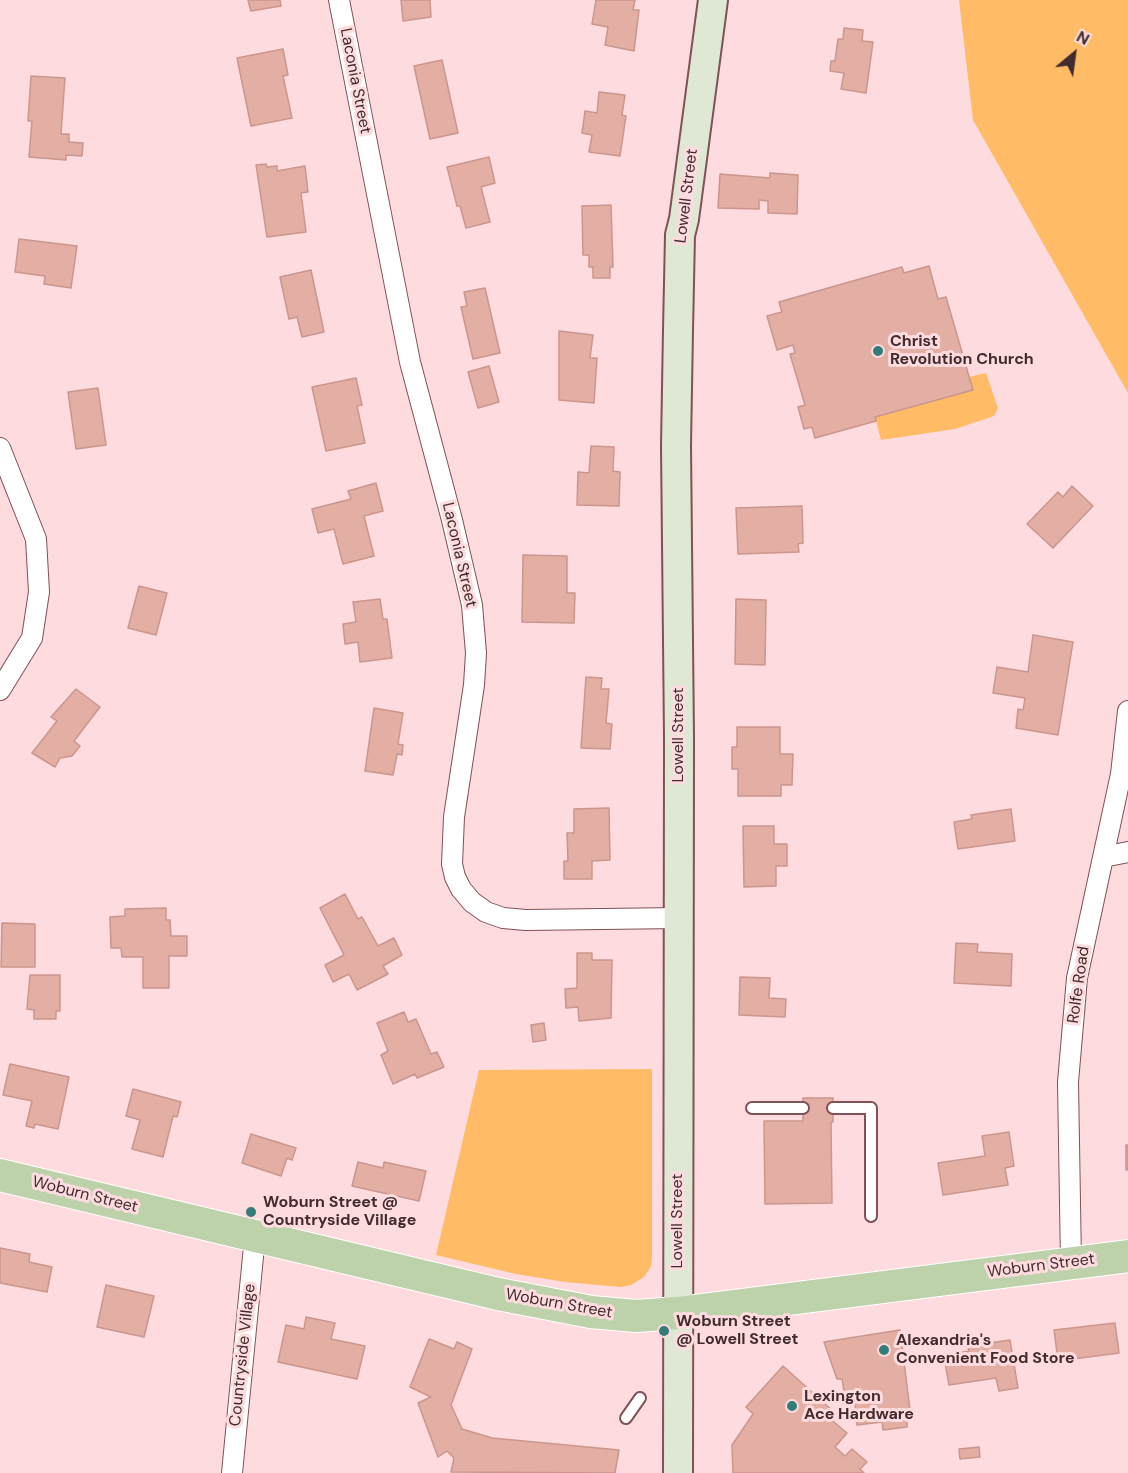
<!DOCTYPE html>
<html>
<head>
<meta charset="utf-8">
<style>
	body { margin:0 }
	#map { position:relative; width:1128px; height:1473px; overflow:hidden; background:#fddbde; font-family:"DM Sans",sans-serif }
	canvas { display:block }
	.north { position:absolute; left:1044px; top:24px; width:60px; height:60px; -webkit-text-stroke:4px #fddbde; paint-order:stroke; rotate:29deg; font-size:16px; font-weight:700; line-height:24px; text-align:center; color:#412b2e }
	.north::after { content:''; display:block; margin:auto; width:21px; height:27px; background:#412b2e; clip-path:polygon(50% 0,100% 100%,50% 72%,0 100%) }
</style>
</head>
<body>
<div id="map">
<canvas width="1128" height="1473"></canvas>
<div class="north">N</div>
</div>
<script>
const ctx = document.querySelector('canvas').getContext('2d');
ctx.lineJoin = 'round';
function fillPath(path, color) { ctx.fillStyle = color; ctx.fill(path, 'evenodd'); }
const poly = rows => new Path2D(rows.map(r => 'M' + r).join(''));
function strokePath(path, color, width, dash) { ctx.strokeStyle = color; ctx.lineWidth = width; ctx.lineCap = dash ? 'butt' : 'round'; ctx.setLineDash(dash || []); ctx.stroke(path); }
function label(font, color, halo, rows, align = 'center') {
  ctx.font = font + ' "DM Sans",sans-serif'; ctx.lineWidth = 6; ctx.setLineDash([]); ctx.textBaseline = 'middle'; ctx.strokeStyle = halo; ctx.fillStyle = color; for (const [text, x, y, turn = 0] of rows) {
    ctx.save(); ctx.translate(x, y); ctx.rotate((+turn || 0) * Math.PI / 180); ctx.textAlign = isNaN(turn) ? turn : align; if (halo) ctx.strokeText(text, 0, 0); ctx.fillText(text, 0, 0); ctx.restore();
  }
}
const green = poly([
	[959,0,1128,0,1128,393,973,120],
	[986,373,998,408,994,416,955,429,881,440,875,417,972,390,969,377],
	[652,1069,652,1256,651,1266,644,1277,631,1285,621,1287,565,1282,516,1274,436,1255,479,1070]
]);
const building = poly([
	[248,0,280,0,281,6,251,11,248,0],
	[401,0,430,0,431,17,403,21,401,0],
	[596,0,635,0,633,10,639,10,634,51,605,45,608,27,592,24,596,0],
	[844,28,863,30,862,41,873,42,866,93,841,89,844,73,830,71,831,61,835,61,838,39,843,39,844,28],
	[283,49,288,75,283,76,292,118,251,126,237,58,283,49],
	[442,60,458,133,430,139,414,66,442,60],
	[31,76,65,78,61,134,69,134,69,142,83,143,82,156,66,155,66,160,29,157,32,121,28,121,31,76],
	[599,92,625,95,622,115,626,116,620,156,589,152,592,135,582,133,585,111,597,113,599,92],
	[489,157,495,183,481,187,490,222,466,228,460,206,457,206,447,167,489,157],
	[266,164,267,167,277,166,277,171,305,166,308,192,301,193,306,232,267,237,256,165,266,164],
	[770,173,798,175,797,214,768,213,768,201,759,200,759,209,718,208,720,174,770,178,770,173],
	[611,205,613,267,610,267,610,278,593,278,593,267,589,267,589,255,583,255,582,206,611,205],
	[19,239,77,246,71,288,44,284,45,276,15,272,19,239],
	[929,266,938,299,946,297,973,390,875,417,876,421,815,438,812,427,804,429,798,407,805,405,790,354,795,353,793,345,777,350,767,316,782,312,779,302,902,267,904,273,929,266],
	[311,270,324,332,302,337,297,317,289,319,280,277,311,270],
	[485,288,500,353,473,359,461,307,467,306,464,292,485,288],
	[559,331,593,335,590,358,597,358,594,403,559,400,559,331],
	[489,366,499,402,478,408,468,372,489,366],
	[356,378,362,405,357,406,365,443,326,451,312,387,356,378],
	[98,388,106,445,76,449,68,392,98,388],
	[591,446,614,447,613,471,620,472,619,506,577,505,578,472,589,473,591,446],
	[376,483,383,511,364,516,374,556,343,564,334,529,318,533,312,509,351,499,348,491,376,483],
	[1072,486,1093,506,1053,548,1027,524,1058,492,1063,497,1072,486],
	[802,506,803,543,798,544,799,552,738,554,736,508,802,506],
	[523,555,567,556,567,593,575,593,574,623,522,622,523,555],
	[139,586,167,593,156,635,128,628,139,586],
	[380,599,383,619,387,619,392,658,360,662,358,642,345,644,343,624,356,622,353,602,380,599],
	[736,599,766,600,765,665,735,664,736,599],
	[1033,635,1073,642,1058,735,1016,728,1018,709,1023,710,1025,698,993,693,997,667,1028,672,1033,635],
	[586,677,602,678,601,689,609,689,606,723,612,724,610,749,581,748,586,677],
	[76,689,100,707,74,741,80,746,72,756,60,758,55,767,32,753,57,721,51,717,76,689],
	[374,708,403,713,398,744,403,745,402,755,397,754,393,775,365,771,374,708],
	[737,727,780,727,780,754,793,754,792,785,781,785,781,796,738,796,738,769,732,769,732,747,737,747,737,727],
	[609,808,610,860,592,861,592,879,564,879,564,861,568,861,567,833,574,833,574,809,609,808],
	[1011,809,1015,841,958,849,954,822,972,819,971,815,1011,809],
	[743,826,774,826,774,844,787,844,787,866,776,866,776,886,744,887,743,826],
	[345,894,358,919,362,917,378,946,394,938,402,955,383,966,388,974,357,990,349,974,333,982,325,965,344,955,320,908,345,894],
	[166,908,166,920,170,920,171,936,187,936,187,956,169,956,169,988,143,988,143,957,122,957,121,948,111,948,110,917,125,916,125,909,166,908],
	[2,923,35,924,35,967,1,967,2,923],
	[956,943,978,944,977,952,1012,954,1011,986,954,983,956,943],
	[577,953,592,953,592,960,612,960,611,1018,579,1021,578,1007,566,1008,565,989,577,988,577,953],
	[30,975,60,975,60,1011,56,1011,56,1019,34,1019,34,1010,27,1009,30,975],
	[740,977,770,978,769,998,786,999,785,1017,739,1015,740,977],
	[404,1012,408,1022,416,1019,431,1054,437,1052,444,1067,417,1078,415,1074,393,1084,381,1055,388,1051,377,1023,404,1012],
	[544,1023,546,1040,533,1042,531,1025,544,1023],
	[10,1064,69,1077,58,1129,35,1124,34,1128,26,1126,32,1101,3,1095,10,1064],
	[133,1089,181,1102,177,1117,173,1116,163,1157,132,1149,140,1120,126,1116,133,1089],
	[803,1098,833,1098,833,1122,831,1122,832,1203,765,1204,764,1121,803,1121,803,1098],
	[1009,1132,1014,1166,1005,1168,1008,1185,943,1195,938,1163,985,1156,982,1136,1009,1132],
	[251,1134,296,1148,292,1160,287,1158,281,1176,242,1163,251,1134],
	[1126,1145,1128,1145,1128,1170,1126,1170,1126,1145],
	[358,1162,383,1168,384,1162,426,1171,419,1201,352,1186,358,1162],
	[0,1248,30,1254,29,1262,52,1267,47,1292,0,1283,0,1248],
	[106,1285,154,1296,144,1337,97,1327,106,1285],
	[306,1317,335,1323,331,1339,365,1346,357,1379,278,1362,286,1325,304,1329,306,1317],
	[1115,1323,1119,1353,1058,1361,1054,1330,1115,1323],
	[900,1330,911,1418,907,1418,907,1427,883,1430,882,1422,857,1425,855,1404,846,1405,842,1379,837,1379,824,1342,900,1330],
	[429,1339,454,1349,457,1342,472,1349,451,1405,462,1429,492,1438,619,1450,615,1473,451,1472,454,1458,447,1451,438,1457,418,1403,431,1397,410,1387,429,1339],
	[989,1339,989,1343,1010,1340,1018,1388,999,1391,996,1378,949,1385,945,1362,953,1360,951,1354,969,1351,967,1343,989,1339],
	[783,1366,833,1411,828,1417,847,1433,835,1447,845,1456,852,1449,867,1462,860,1469,864,1473,733,1473,732,1445,753,1414,746,1407,783,1366],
	[979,1447,980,1457,960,1459,959,1449,979,1447]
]);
const lane = poly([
	[752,1108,803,1108],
	[833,1108,871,1108,871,1216],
	[626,1418,640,1398]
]);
const street = poly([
	[339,0,410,362,452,520,472,605,476,653,474,685,454,817,452,864,455,877,461,889,472,902,486,912,503,918,526,920,679,918],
	[0,448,36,539,39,592,32,638,0,690],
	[1103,857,1128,852],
	[1071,1263,1068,1082,1077,978,1121,774,1128,711],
	[232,1473,255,1236]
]);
const secondary = poly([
	[678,1473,679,738,676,446,678,330,680,235,684,219,713,0]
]);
const primary = poly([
	[0,1175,498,1294,591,1312,636,1316,678,1313,1128,1256]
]);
const markers = [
	[878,351,6,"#337c78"],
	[251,1212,6,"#337c78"],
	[664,1331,6,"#337c78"],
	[884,1350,6,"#337c78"],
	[792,1406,6,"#337c78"]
];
const streetNames = [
	["Laconia Street",355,81,79],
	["Lowell Street",687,196,-83],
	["Laconia Street",459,555,77],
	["Lowell Street",679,735,-90],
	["Rolfe Road",1079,985,-82],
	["Woburn Street",85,1195,14],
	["Lowell Street",678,1221,-90],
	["Woburn Street",1041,1266,-7],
	["Woburn Street",559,1304,10],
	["Countryside Village",243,1355,-84]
];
const poiNames = [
	["Christ",890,342],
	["Revolution Church",890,360],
	["Woburn Street @",263,1203],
	["Countryside Village",263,1221],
	["Woburn Street",676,1322],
	["@ Lowell Street",676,1340],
	["Alexandria's",896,1341],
	["Convenient Food Store",896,1359],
	["Lexington",804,1397],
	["Ace Hardware",804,1415]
];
fillPath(green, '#fb6');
fillPath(building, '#e3aea4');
strokePath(building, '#ca968d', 1.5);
strokePath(lane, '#805157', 14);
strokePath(street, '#805157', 22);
strokePath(secondary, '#805157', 32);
strokePath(primary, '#fff', 34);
strokePath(lane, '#fff', 10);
strokePath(street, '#fff', 20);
strokePath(secondary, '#dee8d4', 28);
strokePath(primary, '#bdd1aa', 32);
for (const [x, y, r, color] of markers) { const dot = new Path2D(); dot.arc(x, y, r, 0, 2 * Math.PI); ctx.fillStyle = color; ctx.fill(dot); strokePath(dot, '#fddbde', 2); }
label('16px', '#412b2e', '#fddbde', streetNames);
label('bold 16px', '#412b2e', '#fddbde', poiNames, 'left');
</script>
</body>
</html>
